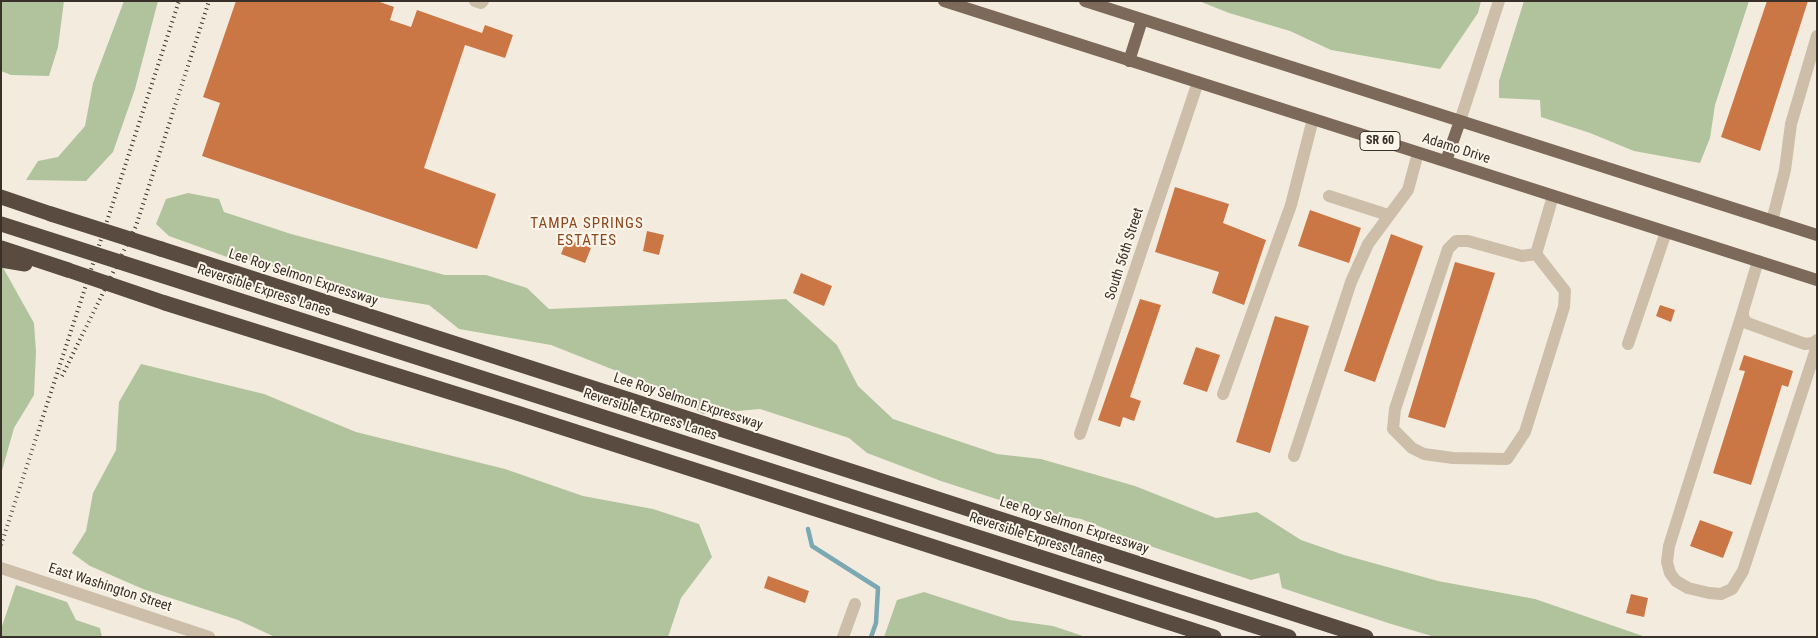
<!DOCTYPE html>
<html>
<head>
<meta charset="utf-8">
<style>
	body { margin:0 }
	#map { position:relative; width:1818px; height:638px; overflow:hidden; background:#f3ecde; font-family:"Roboto Condensed",sans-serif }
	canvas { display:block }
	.frame { position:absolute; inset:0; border:2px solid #393029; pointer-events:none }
</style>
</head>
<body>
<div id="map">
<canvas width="1818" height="638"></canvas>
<div class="frame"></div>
</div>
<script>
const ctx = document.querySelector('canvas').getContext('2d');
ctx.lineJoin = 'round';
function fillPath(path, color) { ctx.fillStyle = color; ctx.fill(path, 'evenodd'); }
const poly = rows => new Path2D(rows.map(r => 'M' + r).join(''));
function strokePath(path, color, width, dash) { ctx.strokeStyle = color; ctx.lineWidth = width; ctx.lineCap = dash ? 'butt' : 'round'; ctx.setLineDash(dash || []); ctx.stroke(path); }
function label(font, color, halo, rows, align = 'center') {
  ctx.font = font + ' "Roboto Condensed",sans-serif'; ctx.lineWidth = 4; ctx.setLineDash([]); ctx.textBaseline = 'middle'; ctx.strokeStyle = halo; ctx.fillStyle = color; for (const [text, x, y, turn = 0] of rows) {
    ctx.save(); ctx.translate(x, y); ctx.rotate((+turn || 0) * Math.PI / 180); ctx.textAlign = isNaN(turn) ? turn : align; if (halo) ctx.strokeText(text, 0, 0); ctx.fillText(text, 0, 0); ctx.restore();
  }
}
const green = poly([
	[1,1,64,1,58,47,49,76,11,75,1,71],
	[124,1,158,1,135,89,113,152,86,181,26,180,38,161,58,157,85,126,93,83],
	[1199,1,1481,1,1478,13,1440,69,1331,50,1290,31,1229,13],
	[1524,1,1749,1,1715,105,1710,138,1700,163,1634,151,1590,133,1541,117,1540,100,1499,98,1499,81],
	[188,193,219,199,224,212,291,234,445,275,486,275,527,288,549,309,786,299,837,345,858,386,893,419,997,454,1041,459,1135,486,1216,518,1257,512,1301,540,1344,555,1438,581,1535,599,1646,637,1435,637,1388,623,1282,588,1279,573,1251,580,1138,542,1081,519,1027,509,941,481,867,453,849,438,760,409,703,414,662,389,551,345,459,329,429,305,335,290,263,263,227,257,169,236,156,224,166,199],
	[1,264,34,323,36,352,34,395,14,428,1,474],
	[141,364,264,394,356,432,505,469,583,496,653,509,699,524,712,557,681,598,668,637,275,637,238,620,143,589,90,566,72,553,86,531,93,493,116,450,119,402],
	[16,585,67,602,76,620,100,628,102,637,1,637,1,629],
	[924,592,1010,620,1053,626,1086,637,884,637,897,600]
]);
const stream = poly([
	[808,529,812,546,878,588,876,623,871,637]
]);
const building = poly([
	[236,1,377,1,394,7,390,20,411,27,417,10,482,33,485,25,513,35,505,58,465,45,424,168,496,194,477,249,202,156,220,103,203,97],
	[1767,1,1808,1,1760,151,1721,137],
	[1175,187,1229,204,1223,223,1266,240,1244,305,1212,293,1219,272,1155,252],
	[1310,210,1361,228,1349,263,1298,246],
	[647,231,664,235,659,255,643,251],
	[1391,234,1423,246,1375,382,1344,371],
	[567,239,591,248,585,263,561,254],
	[1455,262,1495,273,1445,428,1408,417],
	[801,273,832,286,824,306,793,293],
	[1140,299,1161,305,1130,397,1141,401,1134,421,1123,417,1120,427,1098,420],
	[1660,305,1675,310,1671,322,1656,316],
	[1275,316,1309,326,1270,453,1236,442],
	[1196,347,1220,355,1207,392,1183,384],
	[1744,355,1793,371,1788,387,1782,385,1751,485,1713,473,1745,371,1739,370],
	[1700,520,1733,532,1723,558,1690,546],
	[768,576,809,591,805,603,764,588],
	[1631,594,1648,598,1644,617,1626,613]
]);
const minor = poly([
	[475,1,481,3,483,1],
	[1460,121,1499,1],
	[1329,196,1388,215],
	[1772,221,1785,170,1791,124,1817,36],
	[1536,254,1565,291,1564,307,1525,432,1507,459,1453,458,1424,454,1412,448,1393,429,1395,409,1448,249,1456,241,1468,241,1522,256,1536,254,1553,196],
	[1758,261,1743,311,1743,317,1747,323,1805,344,1813,343,1817,340],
	[1743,311,1669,546,1667,562,1670,573,1676,581,1688,588,1709,593,1721,594,1732,589,1743,571,1817,346],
	[1628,344,1666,232],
	[1223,394,1291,205,1313,119],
	[1080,434,1198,82],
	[1294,456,1351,282,1368,244,1408,190,1418,153],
	[1,568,209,637],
	[843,637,855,604]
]);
const major = poly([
	[944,1,1817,280],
	[1085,1,1817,235],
	[1129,61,1142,20],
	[1446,161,1460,121]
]);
const highway = poly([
	[1,197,51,214],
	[1,248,68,270],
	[161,249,1366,637],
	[1,260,25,264],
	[165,303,517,413,1214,637]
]);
const rail = poly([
	[62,376,136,226,209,1],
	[1,545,179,1]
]);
const highwayBridge = poly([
	[51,214,161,249],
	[1,224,1289,637],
	[68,270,165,303]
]);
const shields = [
	[1380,141,40]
];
const shieldNames = [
	["SR 60",1380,141]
];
const streetNames = [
	["Adamo Drive",1456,149,18],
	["South 56th Street",1125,254,-72],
	["Lee Roy Selmon Expressway",303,278,18],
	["Reversible Express Lanes",264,291,18],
	["Lee Roy Selmon Expressway",688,402,18],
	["Reversible Express Lanes",650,415,18],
	["Lee Roy Selmon Expressway",1074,526,18],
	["Reversible Express Lanes",1036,539,18],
	["East Washington Street",110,588,18]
];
const neighbourhoodNames = [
	["TAMPA SPRINGS",587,224],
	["ESTATES",587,241]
];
fillPath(green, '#b1c39d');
strokePath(stream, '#7ba8b2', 4.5);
fillPath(building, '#ca7745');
strokePath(minor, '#ccbea9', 12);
strokePath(major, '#7c695a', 12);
strokePath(highway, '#5a4b40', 15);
strokePath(rail, '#393029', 4, [1, 4]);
strokePath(highwayBridge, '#5a4b40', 15);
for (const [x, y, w] of shields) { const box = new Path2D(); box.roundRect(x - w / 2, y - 9.5, w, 19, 4); ctx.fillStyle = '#fbf5ea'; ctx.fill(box); strokePath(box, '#393029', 1); }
label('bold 12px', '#393029', null, shieldNames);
label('14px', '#393029', '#fbf5ea', streetNames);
ctx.letterSpacing = '1px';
label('15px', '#8b471f', '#fbf5ea', neighbourhoodNames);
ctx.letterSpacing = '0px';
</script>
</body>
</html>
